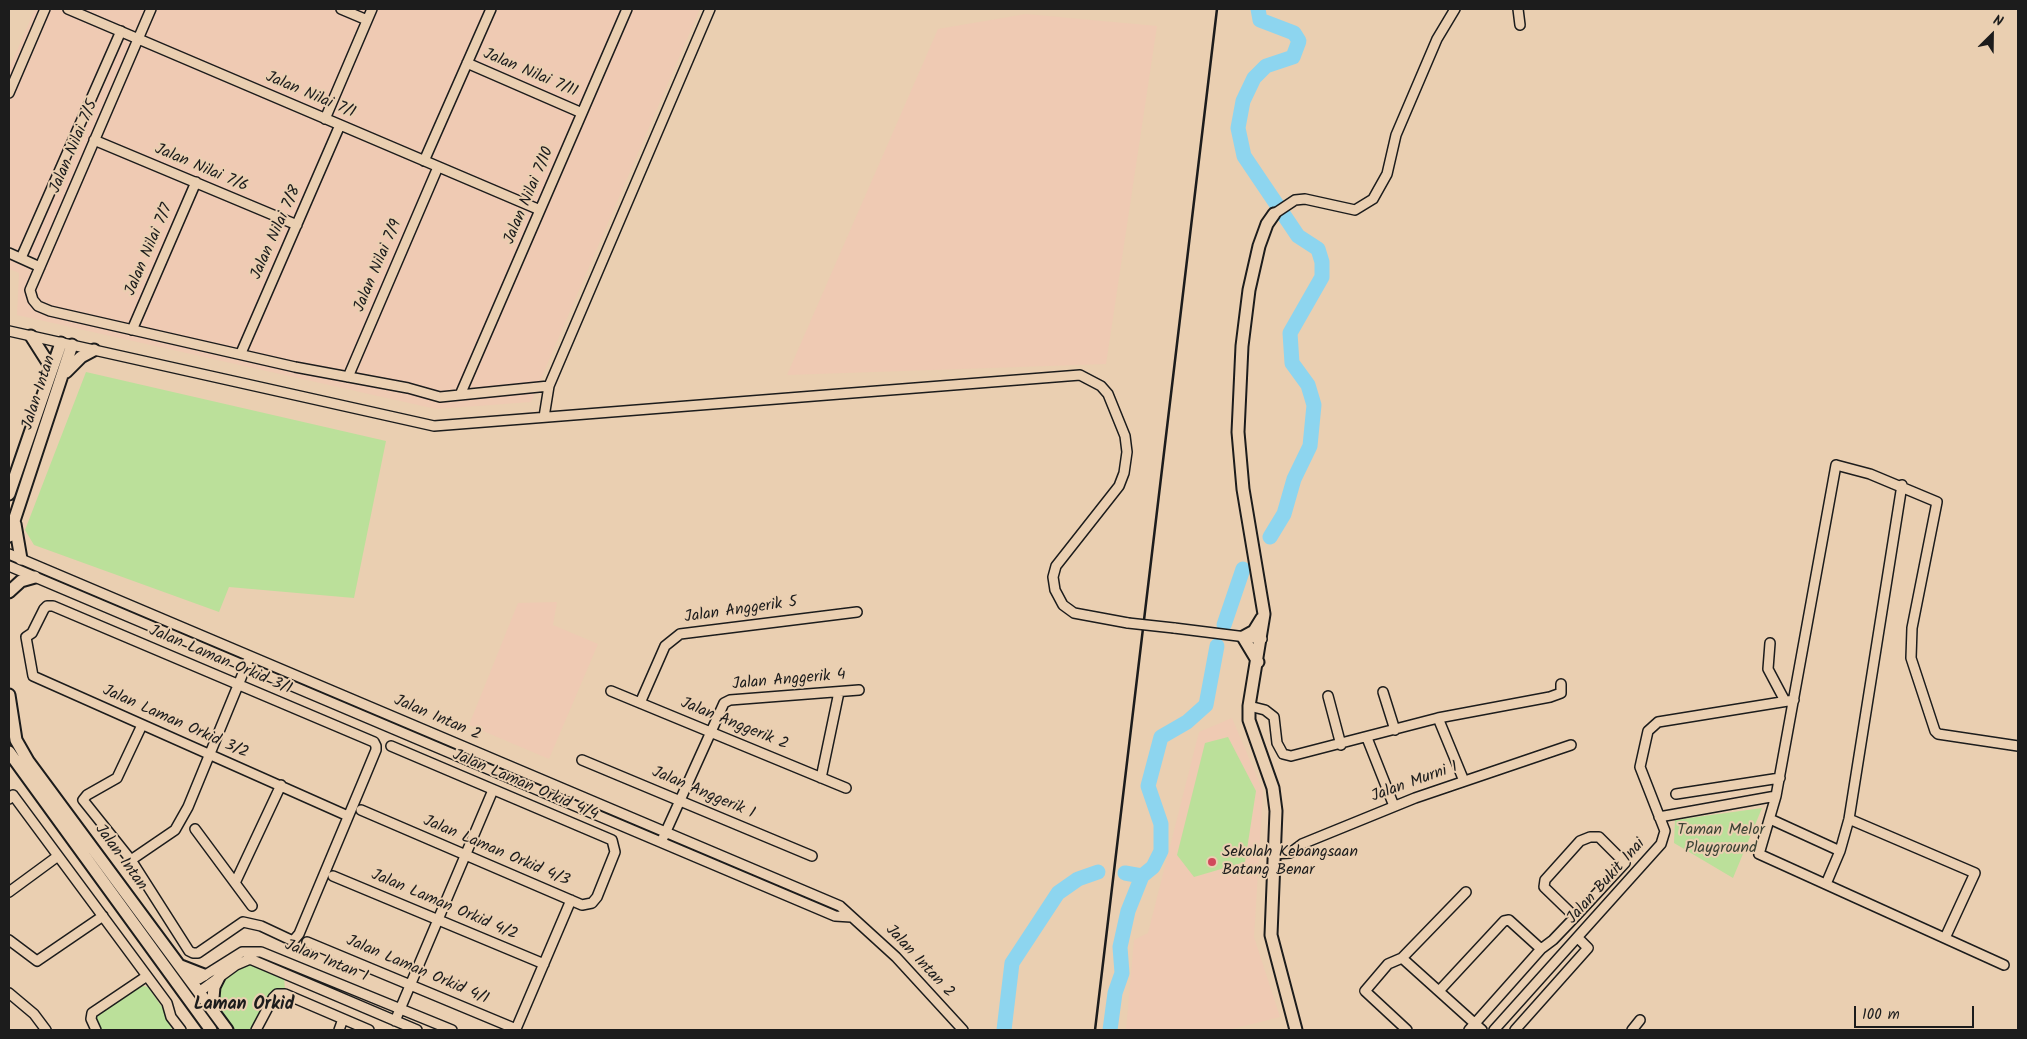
<!DOCTYPE html>
<html>
<head>
<meta charset="utf-8">
<style>
	body { margin:0 }
	#map { position:relative; width:2027px; height:1039px; overflow:hidden; background:#eacfb1; font-family:Kalam,sans-serif }
	canvas { display:block }
	.frame { position:absolute; inset:0; border:10px solid #1c1c1c; pointer-events:none }
	.north { position:absolute; left:1967px; top:10px; width:50px; height:50px; -webkit-text-stroke:4px #eacfb1; paint-order:stroke; rotate:23deg; font-size:14px; font-weight:700; line-height:20px; text-align:center; color:#1c1c1c }
	.north::after { content:''; display:block; margin:auto; width:18px; height:22px; background:#1c1c1c; clip-path:polygon(50% 0,100% 100%,50% 72%,0 100%) }
	.scale { position:absolute; left:1854px; top:1006px; width:120px; height:22px; box-sizing:border-box; border:2px solid #1c1c1c; border-top:0; padding-left:6px; font-size:15px; line-height:18px; white-space:nowrap; color:#1c1c1c; -webkit-text-stroke:4px #eacfb1; paint-order:stroke }
</style>
</head>
<body>
<div id="map">
<canvas width="2027" height="1039"></canvas>
<div class="frame"></div>
<div class="north">N</div>
<div class="scale">100 m</div>
</div>
<script>
const ctx = document.querySelector('canvas').getContext('2d');
ctx.lineJoin = 'round';
function fillPath(path, color) { ctx.fillStyle = color; ctx.fill(path, 'evenodd'); }
const poly = rows => new Path2D(rows.map(r => 'M' + r).join(''));
function strokePath(path, color, width, dash) { ctx.strokeStyle = color; ctx.lineWidth = width; ctx.lineCap = dash ? 'butt' : 'round'; ctx.setLineDash(dash || []); ctx.stroke(path); }
function label(font, color, halo, rows, align = 'center') {
  ctx.font = font + ' Kalam,sans-serif'; ctx.lineWidth = 4; ctx.setLineDash([]); ctx.textBaseline = 'middle'; ctx.strokeStyle = halo; ctx.fillStyle = color; for (const [text, x, y, turn = 0] of rows) {
    ctx.save(); ctx.translate(x, y); ctx.rotate((+turn || 0) * Math.PI / 180); ctx.textAlign = isNaN(turn) ? turn : align; if (halo) ctx.strokeText(text, 0, 0); ctx.fillText(text, 0, 0); ctx.restore();
  }
}
const built = poly([
	[35,9,700,9,531,402,436,409,17,315,19,273,9,269,9,69],
	[1026,14,1157,26,1106,364,787,375,938,29],
	[557,602,553,625,598,644,549,759,469,725,518,603],
	[1232,718,1263,791,1254,937,1280,1017,1228,1030,1126,1030,1134,940,1148,933,1199,732]
]);
const green = poly([
	[86,372,386,441,354,598,229,587,219,612,34,545,25,530],
	[1228,737,1256,791,1245,862,1194,877,1177,855,1205,743],
	[1762,808,1733,878,1674,843,1675,820],
	[252,962,284,975,285,991,269,995,253,1030,230,1030,215,1008,222,979,237,967],
	[138,985,148,987,162,1007,172,1030,102,1030,97,1025,97,1014]
]);
const river = poly([
	[1258,9,1260,20,1294,33,1299,41,1293,57,1266,66,1254,78,1243,101,1238,128,1244,156,1298,236,1318,249,1322,262,1322,277,1290,333,1292,363,1308,385,1314,405,1310,446,1294,479,1284,514,1270,537],
	[1224,625,1243,569],
	[1125,873,1142,876],
	[1004,1030,1012,963,1058,893,1078,879,1098,872],
	[1110,1030,1115,993,1122,973,1120,947,1128,911,1142,876,1153,867,1161,851,1161,824,1148,786,1161,737,1187,722,1206,705,1217,646]
]);
const street = poly([
	[68,9,540,210],
	[151,9,30,290,33,300,38,306,50,311,295,367,408,388,440,397,549,386],
	[341,9,367,20],
	[1518,9,1520,25],
	[467,63,582,113],
	[9,93,45,9],
	[325,119,372,9],
	[94,140,297,225],
	[424,161,491,9],
	[1274,214,1295,200,1305,199,1355,210,1373,199,1387,174,1396,135,1437,39,1455,9],
	[9,253,40,267],
	[21,258,121,31],
	[132,330,196,182],
	[9,331,434,426,1080,375,1101,386,1108,394,1125,436,1127,452,1124,473,1119,486,1056,566,1053,577,1055,590,1063,605,1074,613,1128,623],
	[241,353,340,125],
	[348,377,438,167],
	[460,395,627,9],
	[544,417,549,386,710,9],
	[9,554,840,906,896,957,963,1030],
	[9,566,835,916,851,917],
	[1174,628,1262,639],
	[1770,643,1768,669,1785,701],
	[611,691,846,788],
	[1383,692,1395,730],
	[1328,696,1341,745],
	[640,703,665,646,680,634,857,612],
	[1249,706,1265,710,1274,717,1277,743,1283,754,1291,756,1438,718,1550,697,1561,693,1561,684],
	[1438,718,1464,781],
	[142,725,117,778,87,795,83,800,131,860,189,951,193,953,198,953,243,922,261,926,293,941,299,934,364,779,376,750,376,746,374,742,53,606,47,606,44,609,32,633,26,637,33,676,348,816],
	[1367,738,1394,806],
	[582,760,812,856],
	[821,778,839,692],
	[1676,794,1780,778],
	[9,799,13,795,167,1003,171,1017,181,1030],
	[361,810,582,905,592,903,597,897,615,852,612,840,391,746],
	[1659,817,1776,796],
	[1770,819,1840,851],
	[1849,819,1975,873,1945,938],
	[195,829,252,906],
	[663,838,724,703,730,700,859,690],
	[1273,854,1290,853,1302,844,1415,798,1571,745],
	[131,860,175,830,188,807,248,661],
	[333,876,544,964],
	[235,883,281,785],
	[1826,884,1840,851,1849,819,1902,485],
	[9,892,58,856],
	[9,940,37,961,103,916],
	[307,942,516,1029,571,900],
	[1402,958,1482,1030],
	[2004,965,1759,854,1776,796,1836,465,1870,474,1937,502,1912,628,1911,658,1935,731,1938,734,2018,746],
	[199,979,242,952,261,952,452,1030],
	[1439,991,1504,921,1509,920,1541,949],
	[199,992,236,965,250,959,417,1030],
	[9,993,34,1014,46,1030],
	[395,1021,493,790],
	[96,1030,91,1019,92,1013,147,976],
	[256,1030,273,998,277,994,285,994,369,1030],
	[339,1030,343,1019],
	[1407,1030,1365,991,1388,964,1402,958,1466,892],
	[1469,1030,1541,949,1553,940,1575,917,1625,863,1599,837,1590,837,1580,841,1545,880,1544,887,1575,917],
	[1494,1030,1661,844,1665,831,1640,767,1648,731,1658,722,1794,700],
	[1515,1030,1588,948,1578,938],
	[1632,1030,1640,1020]
]);
const secondary = poly([
	[1274,214,1267,224,1259,246,1249,290,1242,346,1238,432,1243,489,1264,614,1249,706,1249,720,1273,788,1276,811,1271,935,1296,1030],
	[31,336,52,369],
	[66,372,81,357,94,350],
	[9,494,61,343],
	[15,524,21,559],
	[9,536,72,345],
	[9,592,21,581,35,577],
	[1258,662,1243,637,1254,631,1262,618],
	[9,695,16,740,28,761,227,1030],
	[9,752,211,1030],
	[181,966,204,975],
	[212,1009,214,987,219,977]
]);
const rail = poly([
	[1095,1030,1217,9]
]);
const streetBridge = poly([
	[1128,623,1174,628]
]);
const markers = [
	[1212,862,5,"#d1495b"]
];
const streetNames = [
	["Jalan Nilai 7/11",530,74,23],
	["Jalan Nilai 7/1",310,96,23],
	["Jalan Nilai 7/5",75,147,-67],
	["Jalan Nilai 7/6",201,169,23],
	["Jalan Nilai 7/10",530,196,-67],
	["Jalan Nilai 7/8",277,233,-66],
	["Jalan Nilai 7/7",150,250,-67],
	["Jalan Nilai 7/9",379,266,-67],
	["Jalan Intan",40,393,-72],
	["Jalan Anggerik 5",741,611,-8],
	["Jalan Laman Orkid 3/1",220,661,23],
	["Jalan Anggerik 4",789,681,-5],
	["Jalan Intan 2",437,719,23],
	["Jalan Laman Orkid 3/2",175,723,24],
	["Jalan Anggerik 2",734,725,22],
	["Jalan Murni 1",1415,783,-20],
	["Jalan Laman Orkid 4/4",525,786,23],
	["Jalan Anggerik 1",703,794,23],
	["Jalan Laman Orkid 4/3",496,852,23],
	["Jalan Intan",120,858,54],
	["Jalan Bukit Inai",1607,882,-48],
	["Jalan Laman Orkid 4/2",444,906,23],
	["Jalan Intan 1",326,962,22],
	["Jalan Intan 2",919,962,47],
	["Jalan Laman Orkid 4/1",417,971,23]
];
const parkNames = [
	["Taman Melor",1721,831],
	["Playground",1721,849]
];
const poiNames = [
	["Sekolah Kebangsaan",1222,853],
	["Batang Benar",1222,871]
];
const neighbourhoodNames = [
	["Laman Orkid",244,1006]
];
fillPath(built, '#efcab3');
fillPath(green, '#bbe09a');
strokePath(river, '#8dd5ef', 15);
strokePath(street, '#1c1c1c', 12);
strokePath(secondary, '#1c1c1c', 15);
strokePath(street, '#eacfb1', 9);
strokePath(secondary, '#eacfb1', 11);
strokePath(rail, '#1c1c1c', 2.5);
strokePath(streetBridge, '#1c1c1c', 12, []);
strokePath(streetBridge, '#eacfb1', 9);
for (const [x, y, r, color] of markers) { const dot = new Path2D(); dot.arc(x, y, r, 0, 2 * Math.PI); ctx.fillStyle = color; ctx.fill(dot); strokePath(dot, '#eacfb1', 2); }
label('16px', '#1c1c1c', '#eacfb1', streetNames);
label('16px', '#3c4335', '#eacfb1', parkNames);
label('16px', '#1c1c1c', '#eacfb1', poiNames, 'left');
label('bold 18px', '#1c1c1c', '#eacfb1', neighbourhoodNames);
</script>
</body>
</html>
